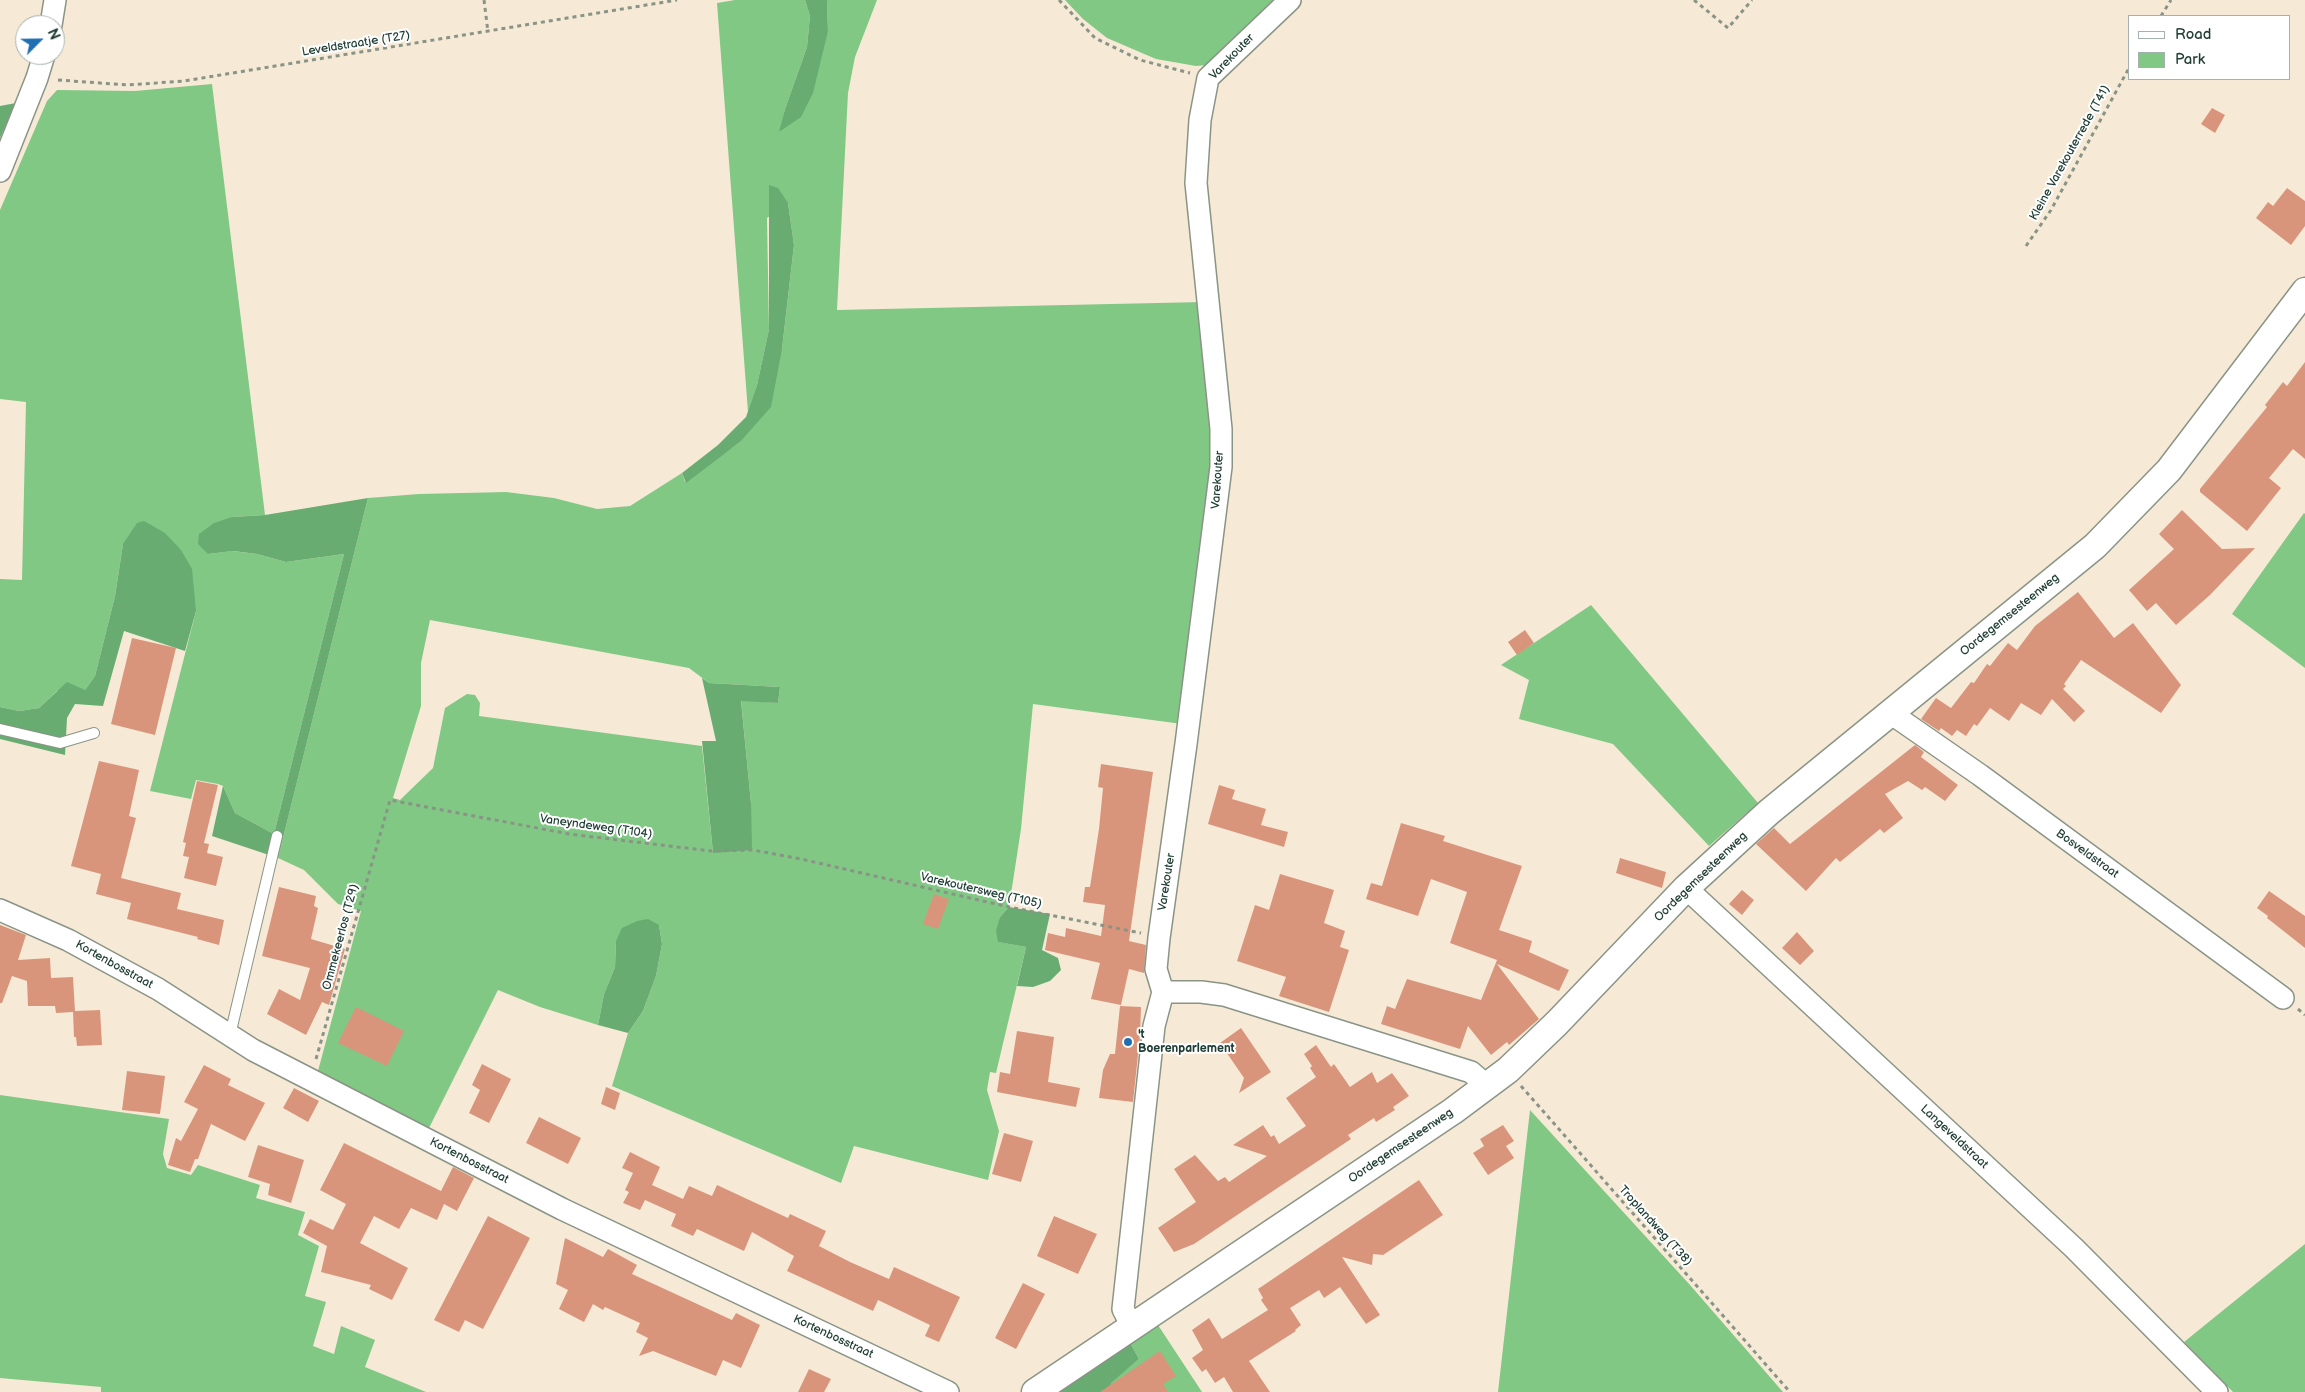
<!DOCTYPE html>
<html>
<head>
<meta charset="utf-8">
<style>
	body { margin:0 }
	#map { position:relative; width:2305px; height:1392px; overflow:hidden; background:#f6ead7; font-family:"Balsamiq Sans",sans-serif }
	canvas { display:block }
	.legend { position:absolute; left:2128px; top:15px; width:162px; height:65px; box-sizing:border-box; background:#fff; border:1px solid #a5b1ae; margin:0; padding:6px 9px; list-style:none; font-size:15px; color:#1f3d34 }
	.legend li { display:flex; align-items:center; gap:10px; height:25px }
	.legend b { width:25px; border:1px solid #a5b1ae }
	.north { position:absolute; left:15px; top:15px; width:50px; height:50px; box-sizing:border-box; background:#fff; border:1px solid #a5b1ae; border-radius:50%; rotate:67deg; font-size:14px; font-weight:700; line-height:20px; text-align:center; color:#1f3d34 }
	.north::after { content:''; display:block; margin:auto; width:18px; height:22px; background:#1f6fb2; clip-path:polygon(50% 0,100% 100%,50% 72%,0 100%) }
</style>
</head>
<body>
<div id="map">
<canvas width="2305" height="1392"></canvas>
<ul class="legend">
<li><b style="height:6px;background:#fff"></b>Road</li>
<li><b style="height:14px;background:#80c884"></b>Park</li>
</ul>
<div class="north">N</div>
</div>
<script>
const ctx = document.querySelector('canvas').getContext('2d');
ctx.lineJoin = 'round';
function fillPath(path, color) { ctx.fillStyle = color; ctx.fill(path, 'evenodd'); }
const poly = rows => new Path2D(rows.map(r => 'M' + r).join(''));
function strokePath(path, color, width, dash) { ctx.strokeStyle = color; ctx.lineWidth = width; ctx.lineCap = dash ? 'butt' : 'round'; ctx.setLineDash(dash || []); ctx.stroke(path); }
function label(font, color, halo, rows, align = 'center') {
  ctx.font = font + ' "Balsamiq Sans",sans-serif'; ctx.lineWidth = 4; ctx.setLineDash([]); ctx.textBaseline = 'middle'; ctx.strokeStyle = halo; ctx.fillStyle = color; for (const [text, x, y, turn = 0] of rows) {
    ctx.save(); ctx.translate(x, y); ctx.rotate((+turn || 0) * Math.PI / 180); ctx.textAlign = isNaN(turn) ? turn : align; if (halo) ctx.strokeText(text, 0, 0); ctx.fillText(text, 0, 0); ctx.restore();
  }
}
const green = poly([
	[735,0,805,0,810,16,807,47,785,109,780,132,828,31,827,0,877,0,855,57,848,93,837,310,1203,302,1215,452,1182,724,1033,704,1021,829,1009,907,1000,917,999,942,1026,947,996,1073,990,1072,987,1090,999,1131,988,1180,854,1146,841,1183,612,1086,628,1033,643,1011,656,976,662,944,659,925,616,941,615,967,604,994,598,1025,540,1007,498,990,429,1128,318,1071,361,911,338,904,304,870,278,858,368,498,419,494,506,492,554,498,597,509,630,506,682,473,685,482,740,442,782,349,794,245,788,203,767,218,769,329,757,385,748,412,717,3],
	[430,620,689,668,709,683,780,687,778,703,741,700,751,803,713,853,702,746,479,716,480,703,475,695,467,694,445,708,433,768,400,800,393,798,421,706,421,663],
	[1065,0,1280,0,1207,65,1196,66,1156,59,1107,38,1083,19],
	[212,84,265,515,232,517,208,554,232,551,257,554,286,562,344,554,274,834,235,813,223,786,218,784,196,780,191,799,150,791,196,611,123,544,115,596,95,676,85,690,57,691,39,708,19,711,0,707,0,579,22,580,26,402,0,399,0,210,47,101,57,90,135,91],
	[2304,513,2305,514,2305,668,2232,614],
	[1591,605,1758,803,1709,846,1613,744,1519,719,1529,680,1501,665],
	[0,1095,169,1119,163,1154,167,1168,191,1175,198,1165,260,1185,256,1198,305,1212,298,1235,319,1246,305,1296,326,1302,313,1346,334,1354,341,1326,375,1340,365,1367,426,1392,101,1392,101,1387,0,1378],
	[1530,1110,1690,1285,1783,1392,1498,1392],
	[2305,1244,2305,1392,2233,1392,2184,1342],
	[1156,1322,1202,1392,1109,1392,1110,1383,1139,1359,1128,1339]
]);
const forest = poly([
	[805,0,827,0,828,31,813,93,801,117,779,132,785,109,807,47,810,16],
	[16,103,0,138,0,106],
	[769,185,778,188,788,203,794,245,782,349,771,407,740,442,686,483,682,473,718,445,746,417,757,385,769,329],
	[368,498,278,858,212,836,223,786,235,813,274,834,344,554,286,562,257,554,233,551,208,554,198,544,199,534,214,523,232,517,265,515],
	[144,521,165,533,181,550,192,569,196,611,185,651,124,631,103,706,75,704,67,718,65,755,0,739,0,707,19,711,39,708,67,682,85,690,95,676,115,596,123,544,137,523],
	[702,678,709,683,780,687,778,703,741,701,751,803,752,850,713,853,702,741,716,741],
	[1009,907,1050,914,1042,950,1058,958,1061,970,1050,981,1033,987,1017,986,1026,947,998,942,996,931,1000,917],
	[648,919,659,925,662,944,656,976,643,1011,628,1033,598,1025,604,994,615,967,616,941,622,928,637,921],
	[1128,1339,1139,1359,1111,1383,1109,1392,1056,1392]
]);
const building = poly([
	[2212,108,2225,115,2215,133,2201,124],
	[2287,188,2305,201,2305,226,2291,245,2256,218,2268,202,2273,206],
	[2305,362,2305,459,2293,449,2269,478,2281,488,2247,531,2200,492,2200,489,2267,407,2265,405,2283,382,2287,386],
	[2182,510,2222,549,2255,548,2210,595,2176,625,2156,603,2147,611,2129,590,2174,549,2159,534],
	[2078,592,2114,638,2133,623,2181,685,2161,713,2081,660,2064,684,2066,686,2063,689,2085,711,2074,722,2052,699,2041,715,2021,703,2009,721,1990,708,1977,726,1974,724,1966,736,1957,730,1952,736,1941,728,1939,731,1921,719,1936,698,1951,708,1971,682,1974,683,1987,664,1990,666,2008,643,2017,650,2035,626],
	[1525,630,1534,643,1517,655,1508,642],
	[132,638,176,648,155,735,111,724],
	[1915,745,1924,752,1921,757,1958,785,1945,801,1925,787,1922,790,1908,781,1885,794,1903,818,1884,833,1880,829,1840,862,1836,858,1806,891,1756,844,1774,828,1790,844],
	[99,761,139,770,129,816,136,818,121,878,181,893,177,909,224,920,219,945,197,939,198,937,127,919,131,903,96,894,101,874,71,866],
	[1101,764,1153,772,1129,941,1146,945,1144,973,1129,969,1121,1005,1091,999,1100,963,1045,950,1048,933,1065,937,1066,928,1101,936,1105,905,1083,902,1085,887,1090,887,1099,829,1103,788,1098,787],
	[197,781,218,785,204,843,209,844,207,853,223,857,216,886,184,878,189,857,183,856,186,843,183,842],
	[1219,785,1235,790,1232,799,1266,809,1261,825,1288,832,1284,847,1208,824],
	[1401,823,1445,836,1443,841,1522,866,1499,930,1532,941,1529,952,1569,970,1559,991,1497,964,1539,1019,1509,1045,1507,1042,1491,1055,1468,1026,1460,1049,1381,1024,1387,1006,1395,1009,1407,979,1481,1000,1497,960,1450,943,1467,892,1431,879,1418,916,1366,899,1371,883,1382,886],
	[1620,858,1666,872,1662,888,1616,873],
	[1280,874,1334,890,1324,923,1345,931,1340,947,1349,950,1329,1012,1279,996,1286,977,1237,961,1255,905,1269,910],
	[279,887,316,896,314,906,318,908,311,939,345,949,329,1005,322,1002,306,1035,267,1014,279,989,300,1000,310,968,262,956],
	[1742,890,1754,900,1742,915,1729,904],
	[2269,891,2305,916,2305,948,2267,918,2268,916,2257,908],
	[934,894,949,899,938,929,923,924],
	[0,925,26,935,18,960,50,958,51,978,73,977,75,1011,100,1010,102,1045,77,1046,76,1037,74,1037,73,1012,56,1013,55,1006,28,1006,27,981,12,976,2,1003,0,1003],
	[1797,932,1814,951,1800,965,1782,948],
	[1120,1006,1141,1007,1140,1036,1133,1102,1099,1098,1103,1070,1110,1054,1115,1054],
	[356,1007,404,1031,387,1066,338,1043],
	[1241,1028,1271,1072,1239,1093,1244,1078,1220,1043],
	[1017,1031,1054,1037,1048,1082,1080,1088,1076,1107,997,1092,1000,1072,1010,1074],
	[1316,1045,1331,1067,1334,1064,1350,1087,1372,1072,1377,1083,1392,1073,1409,1096,1393,1107,1395,1110,1376,1122,1374,1118,1348,1135,1351,1139,1258,1201,1194,1244,1174,1252,1158,1228,1196,1202,1174,1169,1195,1155,1218,1181,1225,1177,1229,1182,1267,1156,1233,1145,1263,1125,1271,1137,1274,1135,1279,1144,1306,1126,1286,1098,1316,1077,1310,1068,1312,1066,1304,1054],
	[482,1064,511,1079,489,1123,469,1113,480,1090,472,1085],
	[204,1065,231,1079,228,1085,265,1103,245,1141,211,1124,198,1159,195,1159,190,1172,168,1165,176,1138,181,1141,198,1109,184,1102],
	[127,1071,165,1076,160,1114,122,1110],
	[606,1087,620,1093,615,1110,601,1104],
	[294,1088,319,1101,308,1122,283,1108],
	[539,1117,581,1138,568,1164,526,1143],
	[1503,1125,1514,1141,1506,1146,1514,1158,1488,1175,1473,1153,1484,1146,1480,1139],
	[1004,1133,1033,1141,1021,1182,992,1174],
	[344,1143,441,1191,453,1167,474,1178,457,1211,444,1204,437,1220,411,1208,399,1229,374,1216,360,1243,408,1268,392,1300,369,1289,371,1285,321,1272,327,1246,303,1233,310,1219,333,1230,346,1204,320,1190],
	[258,1145,304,1160,291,1203,268,1195,270,1184,248,1177],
	[630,1152,660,1167,652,1185,683,1199,689,1186,712,1196,717,1185,788,1218,790,1214,826,1231,819,1246,850,1262,889,1279,894,1267,960,1297,939,1342,925,1336,930,1325,878,1300,873,1311,787,1271,794,1256,752,1232,744,1251,697,1229,693,1236,671,1226,676,1214,645,1200,640,1210,623,1203,629,1192,625,1190,633,1173,622,1168],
	[1419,1180,1443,1215,1383,1255,1373,1254,1372,1265,1342,1257,1380,1315,1366,1324,1340,1287,1324,1298,1319,1290,1290,1308,1301,1325,1295,1330,1296,1331,1249,1361,1270,1392,1233,1392,1224,1377,1215,1383,1206,1369,1202,1372,1192,1358,1203,1350,1192,1330,1209,1318,1222,1339,1268,1310,1261,1300,1263,1298,1258,1289],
	[488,1216,530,1238,483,1329,465,1320,459,1332,434,1320],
	[1054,1216,1097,1234,1078,1274,1037,1256],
	[565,1238,603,1257,608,1249,637,1265,632,1274,732,1320,736,1313,760,1325,741,1368,723,1360,716,1376,653,1351,639,1356,648,1338,636,1332,640,1323,605,1307,603,1310,593,1304,584,1322,559,1309,568,1290,556,1284],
	[1023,1283,1045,1294,1016,1349,995,1338],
	[1160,1351,1176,1376,1163,1384,1168,1392,1100,1392],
	[809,1369,831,1379,824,1392,798,1392]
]);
const path = poly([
	[484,0,488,32],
	[1059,0,1095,38,1140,60,1190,73],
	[1694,0,1728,28,1752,0],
	[2161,16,2171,0],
	[58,80,128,85,184,81,677,0],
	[2026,246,2051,210,2129,68],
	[2298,1009,2305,1015],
	[316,1059,390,800,569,834,711,851,753,850,801,859,1009,907,1141,933],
	[1521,1086,1790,1392]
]);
const service = poly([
	[0,729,60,743,94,733],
	[230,1035,277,836]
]);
const minor = poly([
	[51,25,55,0],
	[0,171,37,78,44,55],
	[1889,712,1980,775,2283,998],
	[1686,888,2074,1248,2217,1392],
	[0,910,68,940,158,989,253,1050,562,1209,948,1392],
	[1163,992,1201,992,1224,995,1471,1072,1487,1086],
	[1132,1327,1123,1309,1154,1026,1163,992,1156,969,1159,938,1186,744,1221,467,1221,429,1196,183,1200,120,1208,78,1290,0]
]);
const tertiary = poly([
	[1035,1392,1453,1111,1508,1070,1557,1023,1686,888,1769,812,2095,546,2169,470,2305,291]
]);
const markers = [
	[1128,1042,5,"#1f6fb2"]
];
const streetNames = [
	["Leveldstraatje (T27)",356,44,-9],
	["Varekouter",1232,57,-46],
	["Kleine Varekouterrede (T41)",2070,153,-61],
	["Varekouter",1218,480,-86],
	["Oordegemsesteenweg",2010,615,-39],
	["Vaneyndeweg (T104)",596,827,8],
	["Bosveldstraat",2087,854,36],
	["Oordegemsesteenweg",1701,877,-44],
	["Varekouter",1167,882,-81],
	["Varekoutersweg (T105)",981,891,13],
	["Ommekeerlos (T29)",341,937,-75],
	["Kortenbosstraat",114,965,29],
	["Langeveldstraat",1954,1137,43],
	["Oordegemsesteenweg",1401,1146,-34],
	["Kortenbosstraat",469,1161,27],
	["Troplandweg (T38)",1655,1226,48],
	["Kortenbosstraat",833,1337,25]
];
const poiNames = [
	["'t",1138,1035],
	["Boerenparlement",1138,1049]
];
fillPath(green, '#80c884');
fillPath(forest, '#68ac72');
fillPath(building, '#d9957c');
strokePath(service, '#8a9486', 12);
strokePath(minor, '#8a9486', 24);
strokePath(tertiary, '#8a9486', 29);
strokePath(path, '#8a9486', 3, [4, 4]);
strokePath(service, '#fff', 10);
strokePath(minor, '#fff', 21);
strokePath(tertiary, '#fff', 26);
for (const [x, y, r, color] of markers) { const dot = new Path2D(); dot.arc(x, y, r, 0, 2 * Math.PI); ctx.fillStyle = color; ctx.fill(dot); strokePath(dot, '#fff', 2); }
label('12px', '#1f3d34', '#fff', streetNames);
label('bold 12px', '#1f3d34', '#fff', poiNames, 'left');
</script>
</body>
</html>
